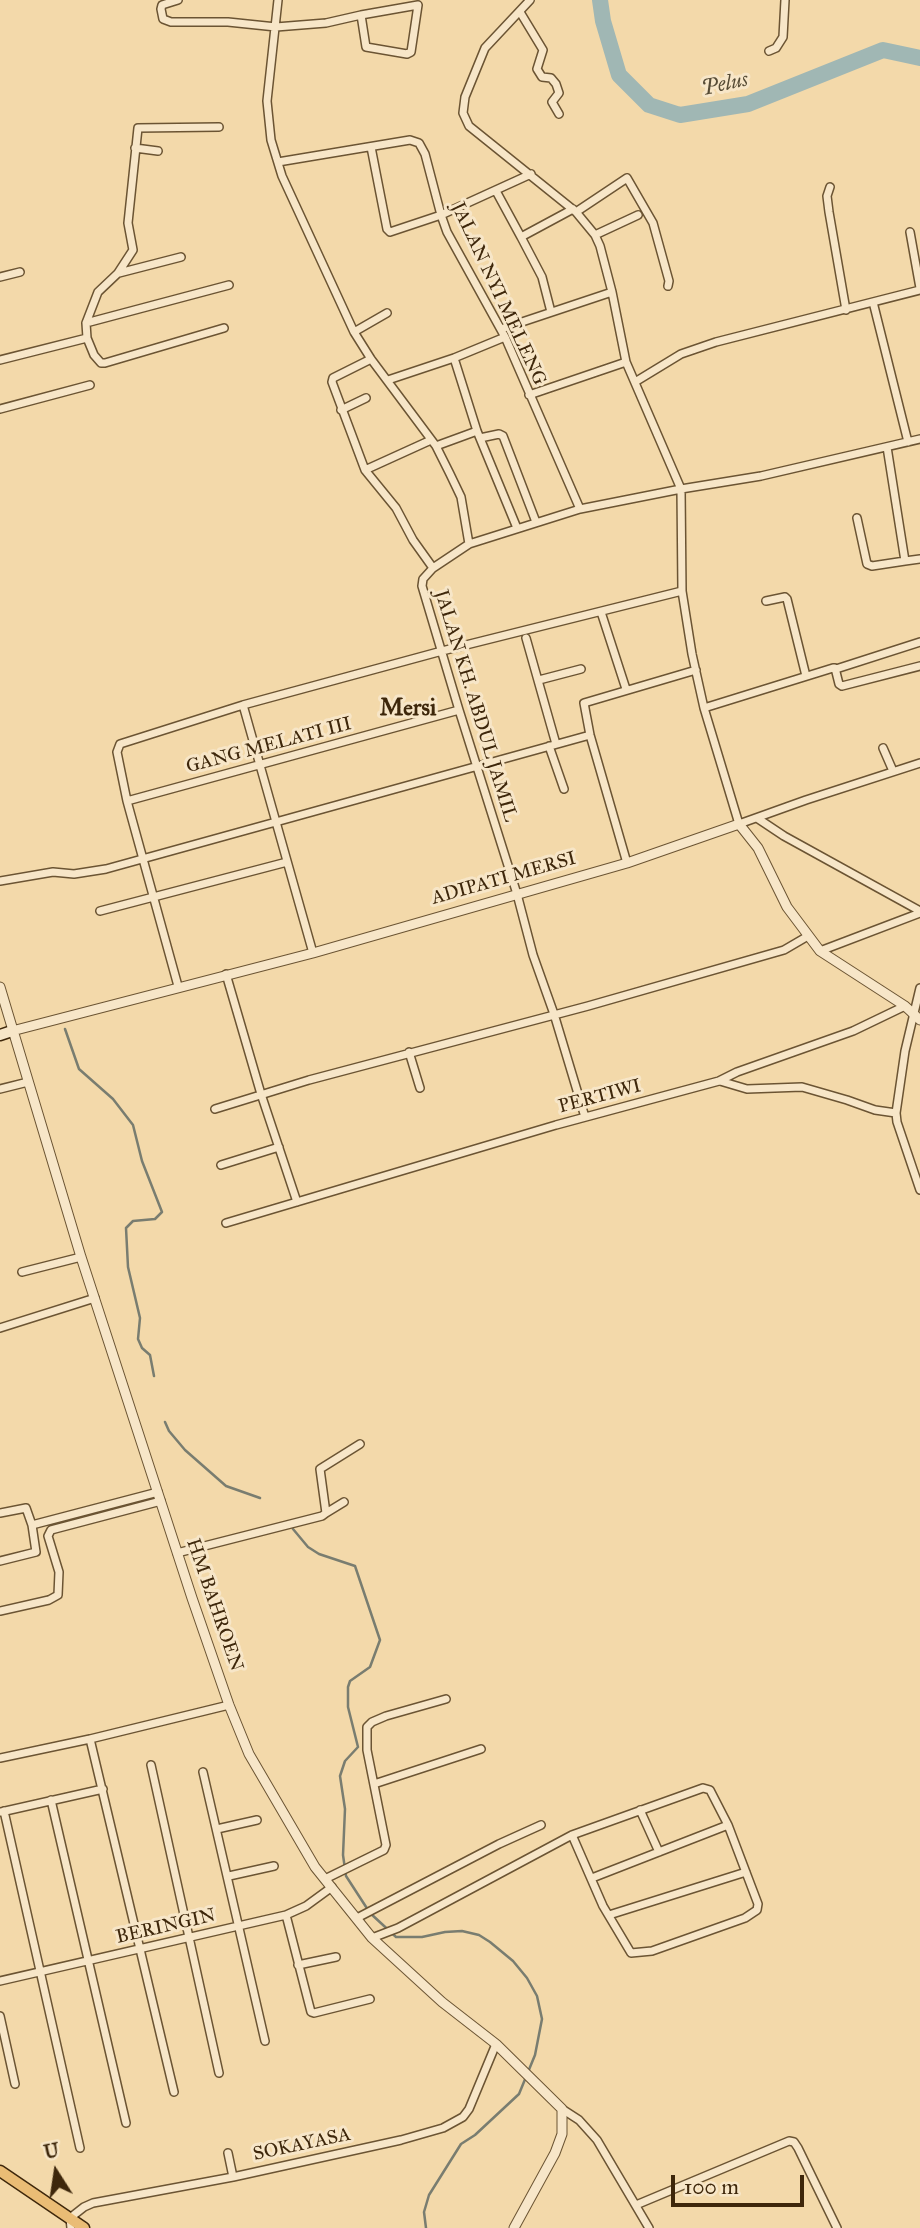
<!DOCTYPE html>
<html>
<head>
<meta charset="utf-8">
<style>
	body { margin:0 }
	#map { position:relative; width:920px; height:2228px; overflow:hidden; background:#f3d9aa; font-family:"IM FELL Great Primer",serif }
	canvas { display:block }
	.north { position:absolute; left:21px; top:2137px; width:70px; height:70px; -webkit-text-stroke:5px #f7e6c8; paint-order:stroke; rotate:348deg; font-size:19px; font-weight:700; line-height:28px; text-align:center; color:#3e270b }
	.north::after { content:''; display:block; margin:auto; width:24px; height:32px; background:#3e270b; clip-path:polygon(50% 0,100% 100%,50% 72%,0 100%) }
	.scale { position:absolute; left:671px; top:2175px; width:133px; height:32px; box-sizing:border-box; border:4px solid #3e270b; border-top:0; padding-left:9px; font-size:21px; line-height:24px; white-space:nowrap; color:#3e270b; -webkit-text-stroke:5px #f7e6c8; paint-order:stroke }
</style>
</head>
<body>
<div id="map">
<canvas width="920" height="2228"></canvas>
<div class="north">U</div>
<div class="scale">100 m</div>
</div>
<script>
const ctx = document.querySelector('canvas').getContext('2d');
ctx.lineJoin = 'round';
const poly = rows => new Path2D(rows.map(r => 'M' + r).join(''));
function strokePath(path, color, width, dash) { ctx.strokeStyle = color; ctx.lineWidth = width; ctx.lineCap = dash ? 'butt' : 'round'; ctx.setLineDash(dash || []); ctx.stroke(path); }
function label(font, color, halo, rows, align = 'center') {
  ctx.font = font + ' "IM FELL Great Primer",serif'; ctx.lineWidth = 6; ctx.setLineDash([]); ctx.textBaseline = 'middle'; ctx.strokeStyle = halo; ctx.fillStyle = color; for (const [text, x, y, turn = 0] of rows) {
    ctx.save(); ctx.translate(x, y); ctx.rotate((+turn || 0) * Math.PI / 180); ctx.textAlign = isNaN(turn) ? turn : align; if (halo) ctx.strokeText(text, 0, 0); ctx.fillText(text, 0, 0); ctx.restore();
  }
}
const stream = poly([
	[65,1029,79,1069,113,1099,133,1125,142,1161,162,1212,155,1219,133,1221,126,1228,128,1267,140,1318,138,1339,142,1348,150,1355,154,1376],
	[165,1422,169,1431,185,1450,226,1486,260,1498],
	[293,1529,308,1547,319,1554,355,1566,380,1640,370,1667,350,1681,348,1687,348,1707,358,1747,345,1761,340,1776,345,1809,343,1855,346,1876,370,1913,396,1937,422,1937,445,1932,462,1931,479,1935,490,1942,513,1961,527,1978,537,1996,542,2019,535,2055,519,2094,475,2135,461,2144,429,2195,424,2212,426,2228]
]);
const river = poly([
	[600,0,603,21,619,75,649,105,680,115,748,104,883,50,920,58]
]);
const minor = poly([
	[178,0,162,5,161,9,163,19,171,22,228,22,276,27,326,23,361,15,418,5,411,52,407,54,366,47,361,15],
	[278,0,267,101,271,140,282,176,354,332,371,359,436,446,450,474,461,497,469,544],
	[530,0,485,48,465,97,463,113,469,126,576,212,595,235,600,246,612,292,626,362,681,489,682,591,692,654,704,708,739,824,806,800,920,763],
	[520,12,543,50,537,69,542,77,551,78,556,84,559,93,552,102,559,114],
	[769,51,776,48,783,37,785,0],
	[371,147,387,229,390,232,441,215,531,174],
	[135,148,158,151],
	[278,162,410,140,419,143,425,154,441,215,447,232,505,337,580,509],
	[830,187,827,196,829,212,846,310],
	[496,191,521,237],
	[576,212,627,178,653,223,669,281,668,286],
	[910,232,920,288],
	[595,235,638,215],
	[119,273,181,257],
	[0,277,20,272],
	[873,302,908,442],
	[551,312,542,277,521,237,573,209],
	[86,323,229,285],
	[501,329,612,292],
	[354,332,387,313],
	[87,338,94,355,101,363,105,363,224,328],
	[454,358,477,431,517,528],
	[371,359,333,378,332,382,365,470,396,508,413,540,433,568],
	[0,360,87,338,86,323,98,292,118,273,133,250,128,223,138,128,219,127],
	[388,380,454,358,505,337],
	[635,382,681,354,716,342,920,290],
	[529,395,626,362],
	[0,409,90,385],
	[341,410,366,398],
	[480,438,499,434,503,436,536,522],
	[436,446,477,431],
	[365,470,431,440],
	[857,518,867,564,872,566,905,561,887,447],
	[905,561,920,559],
	[766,601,785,597,787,599,806,676],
	[601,612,626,689],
	[526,638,556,744],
	[836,669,920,642],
	[539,680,581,669],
	[243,705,313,953],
	[704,708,833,668,835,668,839,684,842,686,920,666],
	[549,746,564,789],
	[883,748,893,771],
	[127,801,459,710],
	[757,818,784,836,920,911],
	[627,863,590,735,584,703,696,670],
	[0,881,53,872,74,874,106,869,590,735],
	[100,911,287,862],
	[820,951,920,913],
	[226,974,261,1094,297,1202],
	[178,986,127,801,117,752,120,744,243,705,442,651,682,591],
	[920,988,905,1051,896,1113,897,1122,920,1190],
	[409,1052,420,1088],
	[720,1081,747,1089,802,1087,847,1100,875,1110,896,1113],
	[0,1089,28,1082],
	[215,1109,309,1080,588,1006,784,950,808,936],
	[585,1117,554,1014,533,955,517,894,459,710,422,586,423,579,433,568,469,544,580,509,681,489,761,476,920,439],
	[221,1165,279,1147],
	[226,1223,556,1125,719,1081,737,1072,853,1031,905,1006],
	[22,1272,81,1257],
	[0,1328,95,1298],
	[0,1513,26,1508,32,1525],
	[326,1513,344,1502],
	[177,1553,322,1516,326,1513,320,1469,360,1444],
	[0,1561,36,1552,32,1525,158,1492],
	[0,1611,49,1600,58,1595,59,1572,48,1536,51,1530,161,1501],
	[90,1739,229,1705],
	[0,1758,90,1739,174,2092],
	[151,1765,219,2073],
	[203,1772,265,2041],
	[374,1784,481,1749],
	[51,1800,126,2123],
	[640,1810,659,1852],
	[4,1811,80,2148],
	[1,1812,103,1789],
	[217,1829,257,1820],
	[229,1876,274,1866],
	[592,1878,728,1825],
	[325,1879,384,1850,386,1845,367,1750,367,1727,372,1722,386,1716,446,1699],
	[286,1915,311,2012,314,2013,370,1999],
	[609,1915,746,1872],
	[357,1918,499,1844,541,1825],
	[372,1938,398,1928,572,1835,703,1788,710,1790,728,1825,758,1904,757,1910,745,1918,652,1951,631,1953,603,1906,572,1835],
	[298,1965,336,1957],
	[0,1981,286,1915,306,1906,332,1887],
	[0,2016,15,2084],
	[562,2109,579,2120,597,2140,649,2228],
	[228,2153,233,2177],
	[636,2205,789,2141,794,2142,798,2148,837,2228],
	[71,2228,70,2218,84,2207,93,2203,233,2177,401,2140,443,2128,463,2117,469,2109,496,2044]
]);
const tertiary = poly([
	[0,987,81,1257,192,1598,229,1705,249,1754,315,1867,372,1938,442,2002,496,2044,562,2109,562,2134,555,2153,514,2228],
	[12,1031,313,953,627,863,739,824,758,848,787,907,820,951,905,1006,920,1020]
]);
const secondary = poly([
	[0,1035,12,1031]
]);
const primary = poly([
	[0,2171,84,2228]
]);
const streetNames = [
	["JALAN NYI MELENG",498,294,65],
	["JALAN KH. ABDUL JAMIL",475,706,73],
	["GANG MELATI III",269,746,-15],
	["ADIPATI MERSI",504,879,-16],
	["PERTIWI",600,1097,-15],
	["HM BAHROEN",214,1605,71],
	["BERINGIN",166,1927,-13],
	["SOKAYASA",302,2145,-12]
];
const waterNames = [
	["Pelus",725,85,-12]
];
const quarterNames = [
	["Mersi",408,709]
];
strokePath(stream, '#797d70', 2.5);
strokePath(river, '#a0b7b4', 16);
strokePath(minor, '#6b5433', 10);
strokePath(tertiary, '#6b5433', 11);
strokePath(secondary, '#3e270b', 13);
strokePath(primary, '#3e270b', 13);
strokePath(minor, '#f7e6c8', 7);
strokePath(tertiary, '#f7e6c8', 9);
strokePath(secondary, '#f7e6c8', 10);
strokePath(primary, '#eabc75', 10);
label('19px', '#3e270b', '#f7e6c8', streetNames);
label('italic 21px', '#564b35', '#f7e6c8', waterNames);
label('bold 23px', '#3e270b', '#f7e6c8', quarterNames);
</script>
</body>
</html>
